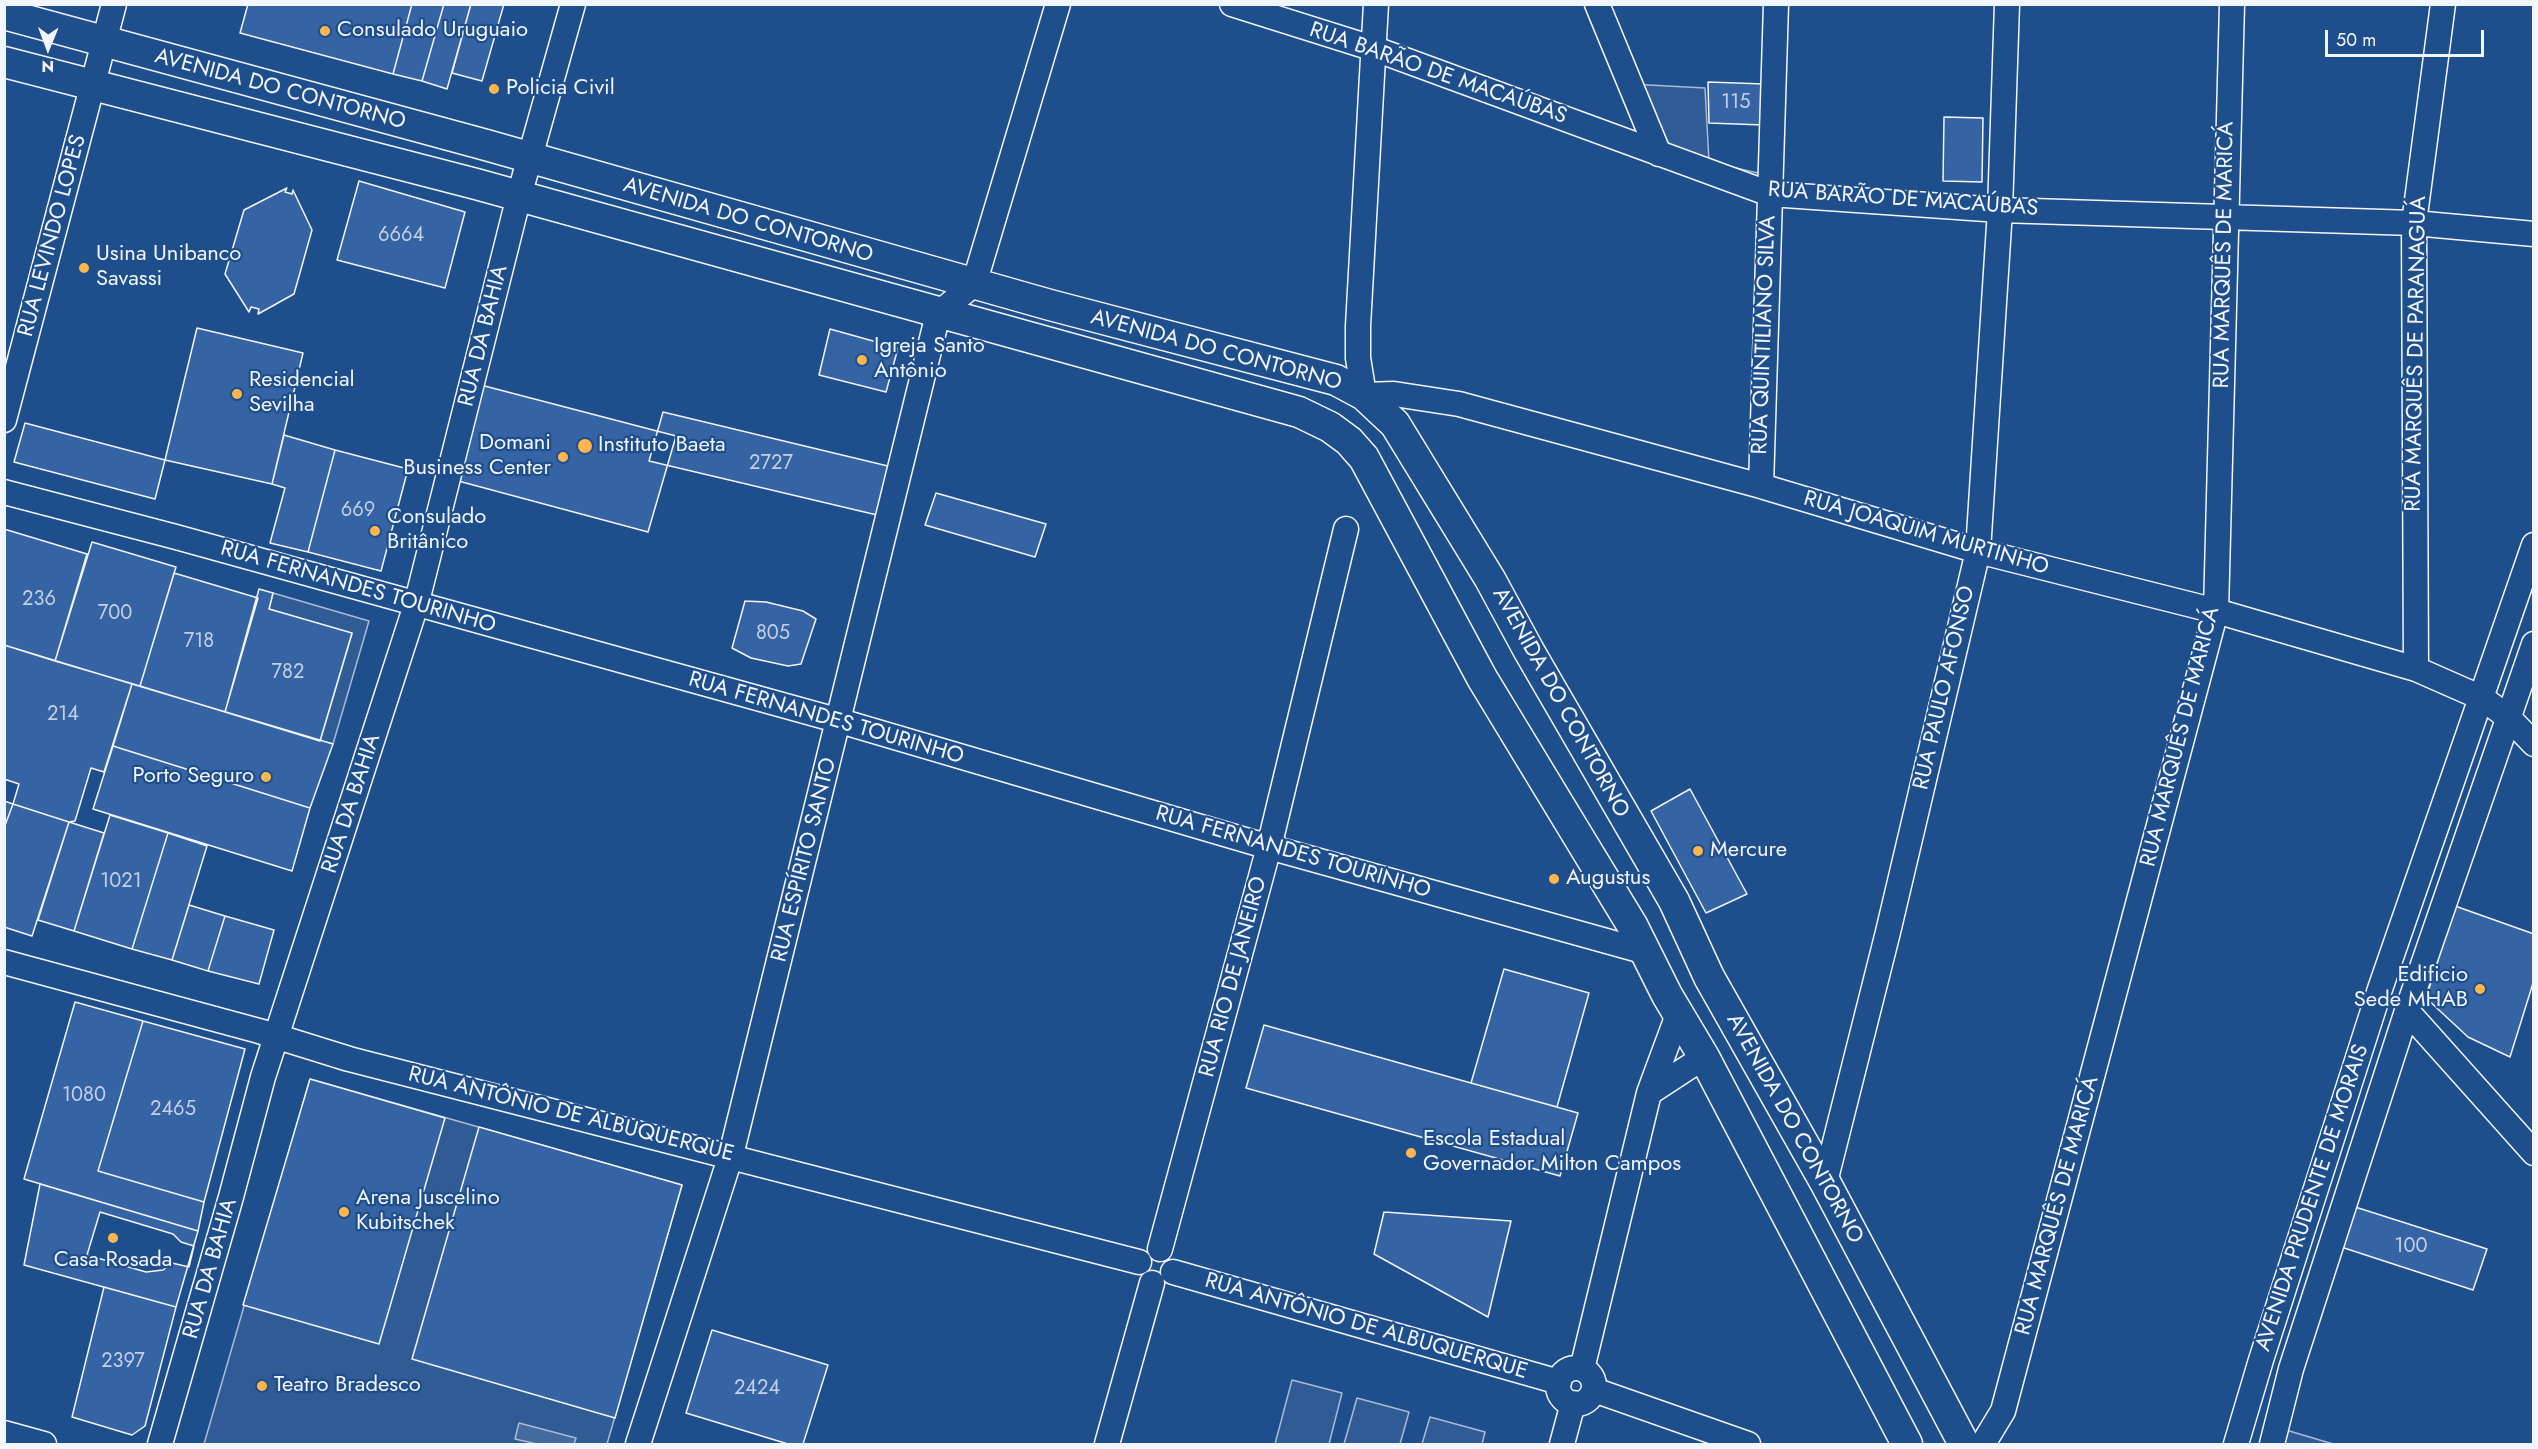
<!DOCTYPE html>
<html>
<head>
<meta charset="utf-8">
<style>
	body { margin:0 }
	#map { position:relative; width:2538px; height:1449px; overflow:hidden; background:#1f4e8c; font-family:Jost,sans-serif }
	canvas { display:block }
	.frame { position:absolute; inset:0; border:6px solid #f2f6ff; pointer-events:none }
	.north { position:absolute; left:18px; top:18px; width:60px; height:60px; -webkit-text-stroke:4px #1f4e8c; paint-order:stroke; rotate:181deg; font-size:16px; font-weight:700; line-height:24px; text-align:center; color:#f2f6ff }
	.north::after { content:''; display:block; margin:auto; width:21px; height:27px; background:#f2f6ff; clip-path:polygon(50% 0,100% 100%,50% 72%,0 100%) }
	.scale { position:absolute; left:2325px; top:30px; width:159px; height:27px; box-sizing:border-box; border:3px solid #f2f6ff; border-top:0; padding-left:8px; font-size:18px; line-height:21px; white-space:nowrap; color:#f2f6ff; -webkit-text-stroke:4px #1f4e8c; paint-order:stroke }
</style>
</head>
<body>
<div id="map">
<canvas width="2538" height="1449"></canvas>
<div class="frame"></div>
<div class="north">N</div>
<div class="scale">50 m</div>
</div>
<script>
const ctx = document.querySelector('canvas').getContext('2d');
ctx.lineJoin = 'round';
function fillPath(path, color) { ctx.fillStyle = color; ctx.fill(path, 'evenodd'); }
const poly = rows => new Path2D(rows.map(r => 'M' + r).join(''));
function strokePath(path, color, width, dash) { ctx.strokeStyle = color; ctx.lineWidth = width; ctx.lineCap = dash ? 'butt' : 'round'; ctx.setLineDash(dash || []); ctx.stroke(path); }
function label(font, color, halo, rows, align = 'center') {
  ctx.font = font + ' Jost,sans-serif'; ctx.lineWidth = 4.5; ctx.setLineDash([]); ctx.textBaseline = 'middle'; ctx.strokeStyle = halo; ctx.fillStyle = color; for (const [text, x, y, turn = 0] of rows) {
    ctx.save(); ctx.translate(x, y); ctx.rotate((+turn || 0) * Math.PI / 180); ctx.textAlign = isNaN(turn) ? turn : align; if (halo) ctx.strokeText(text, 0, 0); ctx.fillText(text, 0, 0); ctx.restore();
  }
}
const built = poly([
	[1630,84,1705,88,1709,162,1767,175,1767,193,1659,150,1630,84],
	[273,593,369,621,333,744,320,741,352,634,269,609,273,593],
	[310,1079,682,1185,607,1444,204,1444,310,1079],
	[1292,1380,1342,1393,1329,1444,1275,1444,1292,1380],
	[1357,1398,1409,1412,1400,1444,1344,1444,1357,1398],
	[1430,1417,1485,1432,1482,1444,1422,1444,1430,1417],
	[2276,1427,2333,1444,2275,1444,2276,1427]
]);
const water = poly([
	[519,1423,576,1438,574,1444,537,1444,515,1439,519,1423]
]);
const building = poly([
	[248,4,412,4,393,74,240,33,248,4],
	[412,4,444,4,422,81,393,74,412,4],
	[444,4,471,4,447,89,422,81,444,4],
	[471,4,504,4,482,81,452,73,471,4],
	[1708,82,1764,84,1763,125,1709,123,1708,82],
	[1944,117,1983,118,1982,182,1943,181,1944,117],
	[359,181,465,212,445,288,337,260,359,181],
	[287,188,285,192,292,194,293,190,312,230,294,294,258,314,259,309,251,307,249,312,225,274,244,210,287,188],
	[197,328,303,353,272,484,165,460,197,328],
	[830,329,898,348,886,392,819,375,830,329],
	[477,384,676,436,648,532,451,479,477,384],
	[663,412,892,467,877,515,649,461,663,412],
	[25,423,165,460,155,499,14,462,25,423],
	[284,435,335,450,308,552,270,543,285,488,272,484,284,435],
	[335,450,408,469,381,571,308,552,335,450],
	[936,493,1046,524,1035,557,925,525,936,493],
	[4,529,87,554,55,661,4,645,4,529],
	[92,542,176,567,140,686,55,661,92,542],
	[174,573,258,598,225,712,140,686,174,573],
	[259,589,273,593,269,609,352,633,320,741,225,712,259,589],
	[745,601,766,602,803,611,816,619,801,664,788,666,751,658,732,648,745,601],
	[4,645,132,684,104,772,91,768,75,821,69,822,13,804,19,784,4,779,4,645],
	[132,684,333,744,310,808,113,746,132,684],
	[113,746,310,808,292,871,93,809,113,746],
	[1690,789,1747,894,1706,913,1651,811,1690,789],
	[4,801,13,804,4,828,4,801],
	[13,804,69,822,32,936,4,927,4,828,13,804],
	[110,815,168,833,132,949,74,931,110,815],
	[69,822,104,833,74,931,38,920,69,822],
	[168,833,207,846,172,960,132,949,168,833],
	[189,905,225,916,208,971,172,960,189,905],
	[2455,906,2534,934,2534,980,2510,1057,2468,1037,2426,998,2455,906],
	[225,916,274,930,259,984,208,971,225,916],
	[1504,969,1589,993,1557,1107,1471,1083,1504,969],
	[75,1002,143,1021,98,1171,204,1202,198,1231,24,1179,75,1002],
	[143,1021,245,1049,204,1202,98,1171,143,1021],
	[1264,1025,1578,1113,1560,1176,1246,1088,1264,1025],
	[310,1079,445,1118,379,1344,243,1305,310,1079],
	[479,1127,682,1185,615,1418,412,1359,479,1127],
	[40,1184,198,1231,176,1307,24,1265,40,1184],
	[2349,1205,2487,1249,2473,1290,2335,1245,2349,1205],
	[100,1212,173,1234,181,1242,194,1246,189,1267,172,1263,163,1270,146,1272,87,1255,100,1212],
	[1384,1212,1511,1221,1488,1317,1374,1254,1384,1212],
	[104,1287,176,1307,145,1426,132,1435,72,1417,104,1287],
	[712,1330,828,1365,803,1444,788,1444,686,1413,712,1330]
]);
const minor = poly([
	[1232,4,1375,49,1770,194,2000,210,2414,223,2534,234],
	[1376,4,1358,326,1358,358,1364,395,1394,394,1459,404,1761,486,1978,551,2216,611,2416,669,2482,698,2509,718,2534,744],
	[1597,4,1659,154],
	[4,420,114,4],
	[1761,486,1776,4],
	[4,492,176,537,840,721,1269,847,1646,952],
	[2416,669,2414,223,2443,4],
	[4,962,259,1031,349,1059,1139,1262],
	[2407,1011,2534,1153],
	[1649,1093,1704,1057],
	[1825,1182,1888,932,1978,551,2000,210,2007,4],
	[1160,1249,1269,847,1346,529],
	[1173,1272,1559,1382],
	'1558 1386a18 18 0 1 1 36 0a18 18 0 1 1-36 0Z',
	[1582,1369,1649,1093,1679,1012],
	[1594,1390,1748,1444],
	[4,1433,44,1444],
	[160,1444,231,1197,263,1077,416,605,519,196,573,4],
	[638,1444,731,1155,938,314,974,284,1058,4],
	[1107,1444,1152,1283],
	[1562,1444,1573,1403],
	[1983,1444,2003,1411,2216,611,2232,4],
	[2236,1444,2261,1360,2380,989,2534,545],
	[2272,1444,2291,1369,2407,1011,2534,644]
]);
const major = poly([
	[4,14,486,145,1050,305,1336,380,1364,395,1395,424,1490,579,1529,651,1674,901,1709,977,1825,1182,1964,1444],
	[4,62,476,184,1299,412,1330,427,1349,441,1364,458,1482,678,1632,925,1667,995,1704,1057,1907,1444]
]);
const markers = [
	[325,31,6,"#ffb74d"],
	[494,89,6,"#ffb74d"],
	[84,268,6,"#ffb74d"],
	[862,360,6,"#ffb74d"],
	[237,394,6,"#ffb74d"],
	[585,446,8,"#ffb74d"],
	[563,457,6,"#ffb74d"],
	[375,531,6,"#ffb74d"],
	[266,777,6,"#ffb74d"],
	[1698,851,6,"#ffb74d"],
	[1554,879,6,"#ffb74d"],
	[2480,989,6,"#ffb74d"],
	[1411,1153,6,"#ffb74d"],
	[344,1212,6,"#ffb74d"],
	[113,1238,6,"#ffb74d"],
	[262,1386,6,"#ffb74d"]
];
const numberNames = [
	["115",1736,103],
	["6664",401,236],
	["2727",771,464],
	["669",358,511],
	["236",39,600],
	["700",115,614],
	["805",773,634],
	["718",199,642],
	["782",288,673],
	["214",63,715],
	["1021",121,882],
	["1080",84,1096],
	["2465",173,1110],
	["100",2411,1247],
	["2397",123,1362],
	["2424",757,1389]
];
const poiNames = [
	["Consulado Uruguaio",337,31],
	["Policia Civil",506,89],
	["Usina Unibanco",96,255],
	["Savassi",96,280],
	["Igreja Santo",874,347],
	["Antônio",874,372],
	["Residencial",249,381],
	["Sevilha",249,406],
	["Domani",551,444,"right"],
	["Business Center",551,469,"right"],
	["Instituto Baeta",598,446],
	["Consulado",387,518],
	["Britânico",387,543],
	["Porto Seguro",254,777,"right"],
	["Mercure",1710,851],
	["Augustus",1566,879],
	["Edificio",2468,976,"right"],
	["Sede MHAB",2468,1001,"right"],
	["Escola Estadual",1423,1140],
	["Governador Milton Campos",1423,1165],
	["Arena Juscelino",356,1199],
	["Kubitschek",356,1224],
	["Casa Rosada",113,1261,"center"],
	["Teatro Bradesco",274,1386]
];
const streetNames = [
	["RUA BARÃO DE MACAÚBAS",1438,74,19],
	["AVENIDA DO CONTORNO",280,90,15],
	["RUA BARÃO DE MACAÚBAS",1903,200,4],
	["AVENIDA DO CONTORNO",748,221,16],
	["RUA LEVINDO LOPES",53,236,-75],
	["RUA MARQUÊS DE MARICÁ",2225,255,-89],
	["RUA QUINTILIANO SILVA",1765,335,-88],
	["RUA DA BAHIA",484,336,-76],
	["AVENIDA DO CONTORNO",1216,351,15],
	["RUA MARQUÊS DE PARANAGUÁ",2417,354,-89],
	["RUA JOAQUIM MURTINHO",1926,534,16],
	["RUA FERNANDES TOURINHO",358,588,16],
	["RUA PAULO AFONSO",1945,688,-77],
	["AVENIDA DO CONTORNO",1560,703,61],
	["RUA FERNANDES TOURINHO",826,719,16],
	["RUA MARQUÊS DE MARICÁ",2181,737,-76],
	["RUA DA BAHIA",352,804,-72],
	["RUA FERNANDES TOURINHO",1293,853,16],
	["RUA ESPÍRITO SANTO",805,860,-76],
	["RUA RIO DE JANEIRO",1234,977,-75],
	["RUA ANTÔNIO DE ALBUQUERQUE",571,1115,14],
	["AVENIDA DO CONTORNO",1794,1129,61],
	["AVENIDA PRUDENTE DE MORAIS",2313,1198,-72],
	["RUA MARQUÊS DE MARICÁ",2058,1206,-75],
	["RUA DA BAHIA",211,1269,-74],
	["RUA ANTÔNIO DE ALBUQUERQUE",1366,1327,16]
];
fillPath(built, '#305b95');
strokePath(built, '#a8bbd7', 1.5);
fillPath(water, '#446ba0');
strokePath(water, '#a8bbd7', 1.5);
fillPath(building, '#3563a3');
strokePath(building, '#f2f6ff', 1.5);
strokePath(minor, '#f2f6ff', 27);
strokePath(major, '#f2f6ff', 33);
strokePath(minor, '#1f4e8c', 24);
strokePath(major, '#1f4e8c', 30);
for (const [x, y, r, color] of markers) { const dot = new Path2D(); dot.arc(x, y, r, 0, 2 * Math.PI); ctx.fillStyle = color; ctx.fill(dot); strokePath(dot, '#1f4e8c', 2); }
label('20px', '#c3d1e8', null, numberNames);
label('22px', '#f2f6ff', '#1f4e8c', poiNames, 'left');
label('22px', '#f2f6ff', '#1f4e8c', streetNames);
</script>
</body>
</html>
